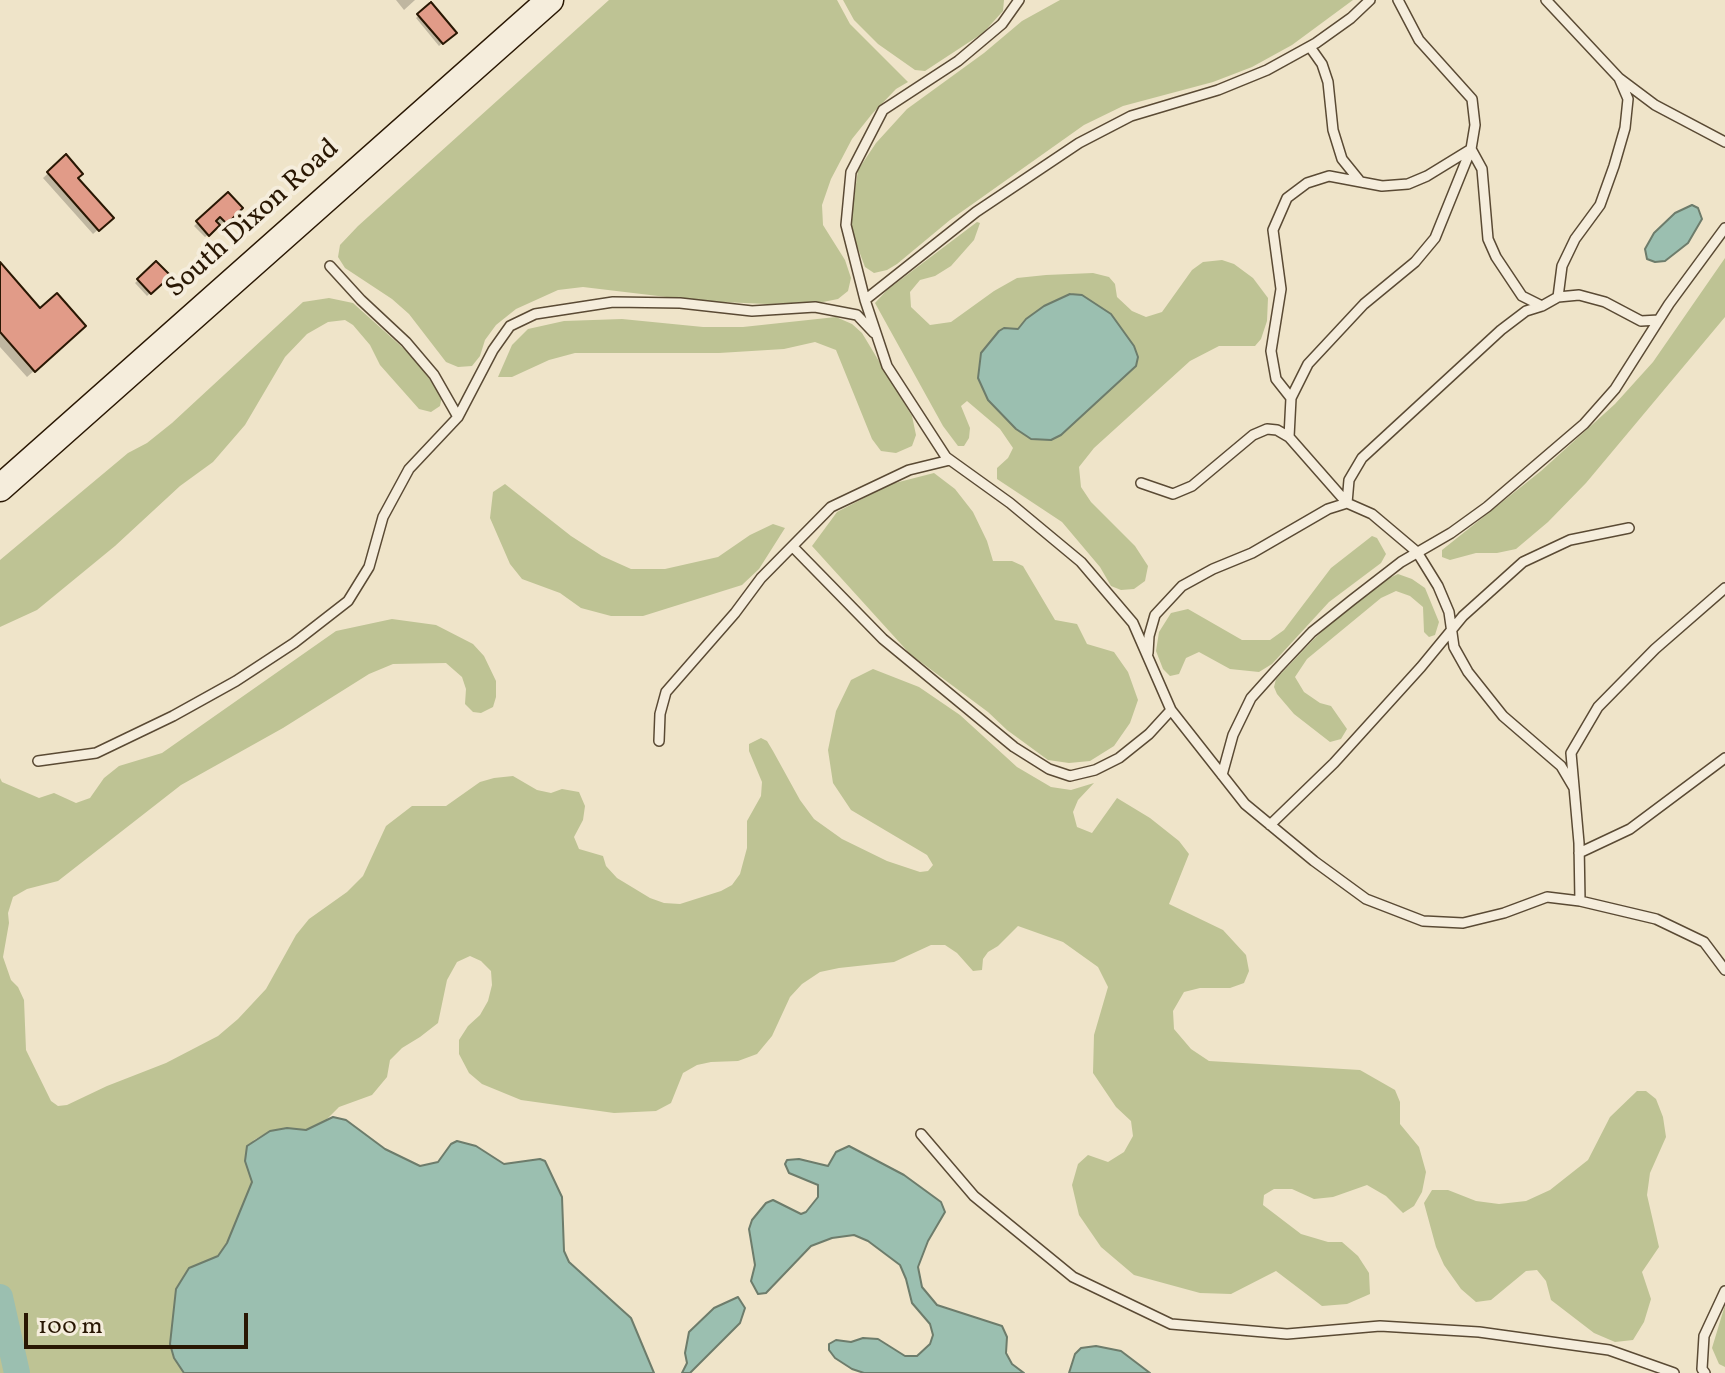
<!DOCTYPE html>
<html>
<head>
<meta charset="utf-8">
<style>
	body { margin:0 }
	#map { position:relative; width:1725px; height:1373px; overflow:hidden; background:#efe4c9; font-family:Vollkorn,serif }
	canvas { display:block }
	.scale { position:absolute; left:24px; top:1313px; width:224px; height:36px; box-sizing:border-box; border:4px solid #291703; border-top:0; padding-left:10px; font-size:24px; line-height:28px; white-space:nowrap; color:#291703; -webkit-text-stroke:6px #f5eddc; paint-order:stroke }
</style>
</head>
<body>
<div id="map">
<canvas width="1725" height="1373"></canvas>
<div class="scale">100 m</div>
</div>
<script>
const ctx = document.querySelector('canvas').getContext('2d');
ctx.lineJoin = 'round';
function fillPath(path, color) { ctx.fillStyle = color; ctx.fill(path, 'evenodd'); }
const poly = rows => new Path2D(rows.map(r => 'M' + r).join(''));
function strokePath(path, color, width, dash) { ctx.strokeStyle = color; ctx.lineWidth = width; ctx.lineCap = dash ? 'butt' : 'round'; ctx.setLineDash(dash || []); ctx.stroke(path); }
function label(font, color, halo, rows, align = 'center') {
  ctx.font = font + ' Vollkorn,serif'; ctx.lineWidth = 8; ctx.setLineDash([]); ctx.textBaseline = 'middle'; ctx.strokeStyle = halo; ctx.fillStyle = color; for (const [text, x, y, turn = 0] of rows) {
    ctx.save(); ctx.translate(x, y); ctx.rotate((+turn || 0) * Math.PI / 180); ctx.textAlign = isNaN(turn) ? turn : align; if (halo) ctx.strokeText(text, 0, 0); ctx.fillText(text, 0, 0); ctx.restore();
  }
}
const green = poly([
	[609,0,837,0,850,24,908,82,896,89,872,114,852,139,831,179,822,205,823,225,845,260,851,278,848,291,838,299,823,302,767,304,700,301,583,287,558,290,516,309,496,325,485,340,480,356,472,366,458,367,446,362,409,314,392,299,345,268,338,257,340,245,358,226],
	[843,0,1004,0,1003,11,983,33,925,71,915,70,878,44,854,20],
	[1060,0,1353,0,1292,45,1252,67,1213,82,1123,106,1084,125,950,220,897,264,887,270,874,273,865,267,850,227,858,170,876,143,907,109,984,53,1022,21],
	[977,222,980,223,974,240,951,266,935,276,920,280,910,292,911,307,930,325,951,322,994,291,1017,278,1046,275,1093,273,1109,277,1115,284,1117,297,1132,311,1146,317,1162,312,1192,270,1203,262,1222,260,1234,264,1253,278,1268,298,1267,321,1261,339,1255,346,1219,346,1190,361,1094,448,1079,467,1081,487,1091,502,1135,546,1148,566,1145,581,1134,589,1121,590,1111,586,1100,567,1062,522,997,479,997,468,1008,458,1013,448,1000,429,967,401,961,406,970,428,969,438,964,446,958,446,943,426,875,303,887,290],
	[1725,258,1725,317,1586,483,1548,522,1516,549,1497,553,1476,553,1450,560,1442,557,1442,550,1541,471,1615,404,1653,362],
	[329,298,353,303,412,356,442,396,440,406,431,412,419,409,380,365,370,345,353,325,345,320,328,322,307,334,285,357,245,425,213,462,180,486,115,546,37,610,0,627,0,560,128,453,147,443,172,423,303,302],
	[836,317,852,324,862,333,912,416,916,435,912,446,896,453,881,451,872,439,836,350,815,342,784,349,719,353,575,353,549,360,512,377,498,377,512,345,528,329,564,321,622,319,703,327,743,327],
	[934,473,955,489,973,512,987,541,993,561,1012,561,1023,566,1055,620,1077,624,1087,644,1114,652,1128,672,1138,700,1130,723,1114,746,1090,761,1069,763,1048,760,1007,730,988,712,910,654,812,546,837,512,891,484],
	[505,484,571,536,602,556,631,569,665,569,718,557,750,535,773,524,785,528,759,569,742,585,643,616,611,616,581,608,560,593,522,579,510,564,490,518,493,492],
	[1372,536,1377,538,1386,554,1381,563,1329,602,1272,664,1259,672,1230,669,1199,652,1186,658,1179,674,1170,676,1163,669,1156,651,1159,632,1171,613,1188,609,1242,640,1270,640,1284,630,1331,568],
	[1398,574,1412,579,1425,588,1439,622,1435,635,1429,637,1424,632,1423,607,1410,596,1396,591,1381,598,1307,659,1295,677,1304,692,1320,703,1331,706,1347,729,1341,739,1330,742,1294,714,1277,694,1274,687,1276,679,1314,639,1351,605,1379,583],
	[392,619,436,625,473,644,484,656,496,681,496,697,493,707,481,713,473,712,465,704,466,689,462,677,446,663,393,664,369,674,283,728,181,785,58,881,27,889,13,897,8,913,9,923,3,957,11,980,18,987,24,1000,26,1050,51,1101,58,1106,67,1105,107,1086,166,1063,218,1036,238,1019,266,989,296,935,309,919,347,892,363,876,386,826,412,806,446,806,480,782,494,778,513,776,537,790,551,793,562,789,579,792,585,806,583,820,574,837,579,849,603,856,606,866,617,878,650,898,664,903,680,904,721,891,732,885,740,874,747,848,747,821,761,796,762,782,749,751,749,744,761,738,767,741,773,751,800,800,814,819,842,839,887,861,920,872,928,871,933,865,927,855,851,810,833,783,828,750,836,711,851,680,873,669,919,687,960,715,1017,767,1051,787,1071,790,1094,783,1078,800,1073,812,1077,827,1092,833,1117,798,1150,818,1179,841,1189,854,1169,904,1223,930,1246,955,1249,971,1244,983,1230,988,1200,988,1184,992,1173,1011,1174,1029,1191,1049,1209,1061,1360,1070,1395,1090,1400,1102,1400,1124,1419,1147,1426,1172,1422,1192,1414,1206,1403,1213,1386,1196,1367,1185,1333,1197,1314,1199,1292,1189,1274,1189,1264,1195,1263,1205,1301,1234,1328,1242,1342,1242,1358,1256,1369,1273,1370,1294,1347,1304,1322,1306,1276,1271,1231,1294,1200,1293,1134,1275,1101,1247,1079,1215,1072,1185,1078,1164,1088,1155,1108,1162,1124,1152,1133,1136,1131,1121,1116,1107,1093,1073,1094,1035,1108,987,1098,967,1063,942,1018,926,998,946,988,952,983,959,982,970,973,971,957,953,945,945,931,945,894,962,839,968,820,972,802,984,790,997,772,1036,757,1054,738,1061,711,1062,697,1065,683,1073,671,1103,656,1111,614,1113,521,1100,482,1084,469,1073,459,1054,459,1040,468,1026,480,1015,488,1001,492,985,491,971,481,961,470,956,457,962,447,980,438,1023,420,1037,402,1048,390,1060,387,1077,372,1095,339,1107,326,1120,306,1130,287,1128,270,1131,254,1140,245,1161,252,1182,241,1213,223,1251,218,1256,189,1268,176,1289,170,1344,174,1358,184,1373,0,1373,0,778,2,782,39,798,54,793,76,803,90,798,104,778,119,766,162,753,336,631],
	[1637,1091,1646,1091,1656,1099,1663,1117,1666,1137,1650,1173,1647,1195,1659,1247,1642,1272,1651,1299,1644,1322,1633,1340,1615,1342,1594,1333,1551,1300,1546,1281,1537,1270,1526,1271,1491,1300,1476,1302,1461,1289,1444,1265,1436,1247,1424,1203,1432,1190,1448,1190,1476,1201,1499,1204,1526,1201,1550,1190,1588,1160,1610,1117],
	[1725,1305,1725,1367,1719,1364,1712,1348]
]);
const water = poly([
	[1692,205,1698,208,1702,219,1688,243,1665,261,1655,262,1647,259,1645,249,1654,233,1675,213,1692,205],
	[1070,294,1082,295,1111,314,1134,346,1138,357,1136,366,1061,435,1051,440,1031,439,1016,429,988,400,978,378,981,353,999,331,1004,328,1018,329,1026,319,1044,306,1070,294],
	[333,1117,346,1120,385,1149,420,1166,438,1162,451,1144,457,1141,476,1146,504,1164,540,1159,545,1161,562,1197,564,1251,569,1262,631,1318,654,1373,184,1373,174,1358,170,1344,176,1289,189,1268,218,1256,227,1243,252,1182,245,1161,247,1146,270,1131,287,1128,306,1130,333,1117],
	[849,1146,904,1175,941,1202,945,1212,928,1241,918,1267,922,1287,937,1305,1002,1326,1007,1337,1006,1353,1012,1364,1024,1373,864,1373,852,1369,835,1358,829,1350,829,1344,836,1340,851,1342,863,1338,878,1339,905,1356,917,1356,930,1344,933,1335,930,1324,912,1303,906,1279,900,1265,868,1241,854,1235,832,1238,811,1246,766,1293,758,1294,751,1281,755,1265,749,1229,752,1220,766,1203,773,1200,801,1214,806,1212,818,1197,818,1185,789,1173,785,1164,787,1160,799,1159,828,1166,836,1152,849,1146],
	[738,1297,745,1308,740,1323,690,1373,682,1373,687,1363,685,1353,689,1332,714,1308,738,1297],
	[1096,1346,1121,1351,1150,1373,1069,1373,1075,1354,1081,1348,1096,1346]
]);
const shadow = poly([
	[396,0,415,0,404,10],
	[430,5,454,33,439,46,416,18],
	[66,157,76,178,111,218,93,234,43,178],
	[228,195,241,208,205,237,194,226],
	[156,263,168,276,147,296,135,283],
	[0,265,40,311,77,333,27,377,0,347]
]);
const river = poly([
	[0,1297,17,1373]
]);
const building = poly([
	[431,2,457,33,443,44,417,14,431,2],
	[66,154,83,174,78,178,114,218,99,231,47,172,66,154],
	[228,192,243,208,227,224,220,217,216,221,220,225,209,236,196,221,228,192],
	[156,261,171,276,151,294,137,279,156,261],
	[0,262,40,308,57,293,86,326,35,372,0,332,0,262]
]);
const lane = poly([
	[1019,0,1002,24,958,61,883,110,851,172,846,225,865,300,887,366,946,457,1010,503,1081,562,1133,623,1171,710,1245,804,1314,861,1366,899,1423,921,1463,923,1504,913,1547,897,1580,901,1656,919,1704,942,1725,970],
	[1546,0,1619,78,1655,105,1725,142],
	[1310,47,1322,64,1328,82,1333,130,1342,159,1359,180],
	[330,266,361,300,406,342,434,375,458,417],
	[1558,297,1579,295,1605,302,1641,321,1659,320],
	[865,300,976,212,1079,143,1131,116,1218,90,1267,70,1316,43,1351,18,1370,0],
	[1291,398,1276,379,1271,351,1281,289,1273,230,1287,198,1307,183,1329,176,1382,186,1408,184,1427,176,1471,149,1482,169,1488,239,1496,257,1522,296,1542,306,1558,297,1562,266,1575,239,1600,205,1614,166,1625,128,1628,99,1619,78],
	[1289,437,1291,398,1308,364,1364,304,1415,262,1435,238,1471,149,1475,125,1472,99,1419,40,1398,0],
	[1141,483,1173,494,1192,486,1253,435,1267,429,1277,430,1289,437,1347,503],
	[1347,503,1349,480,1362,458,1501,330,1526,311,1542,306],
	[793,547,883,639,1014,747,1049,769,1070,776,1095,770,1119,758,1149,734,1171,710],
	[1148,653,1149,636,1155,615,1182,586,1213,569,1252,553,1328,509,1347,503,1372,514,1417,552,1438,586,1449,612,1454,647,1468,672,1503,716,1561,766,1574,788],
	[659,741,660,714,666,692,735,613,761,578,831,507,909,470,950,460],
	[38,761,96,753,173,716,236,681,294,643,348,601,369,567,383,517,409,469,458,417,493,350,510,326,535,314,613,302,680,303,752,311,815,307,857,315,874,333],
	[1222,775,1233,735,1251,698,1277,669,1312,632,1352,600,1401,562,1451,533,1487,507,1584,424,1615,389,1669,304,1725,228],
	[1270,825,1334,763,1421,667,1463,616,1523,562,1570,540,1629,528],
	[1579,853,1630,829,1725,758],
	[1580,901,1579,843,1571,753,1598,707,1655,649,1725,588],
	[921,1134,974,1196,1073,1277,1171,1324,1287,1334,1380,1326,1479,1332,1609,1350,1674,1373],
	[1705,1373,1702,1369,1704,1336,1725,1291]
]);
const secondary = poly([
	[0,488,550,0]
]);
const streetNames = [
	["South Dixon Road",254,220,-42]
];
fillPath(green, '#bec394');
fillPath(water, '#9bbfb0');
strokePath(water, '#6d7c6b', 2);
fillPath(shadow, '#0003');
strokePath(river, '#9bbfb0', 26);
fillPath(building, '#e19b88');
strokePath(building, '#291703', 2);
strokePath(lane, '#5a4a34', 12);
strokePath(secondary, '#291703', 29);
strokePath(lane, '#f5eddc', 9);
strokePath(secondary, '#f5eddc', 26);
label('28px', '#291703', '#f5eddc', streetNames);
</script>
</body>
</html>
